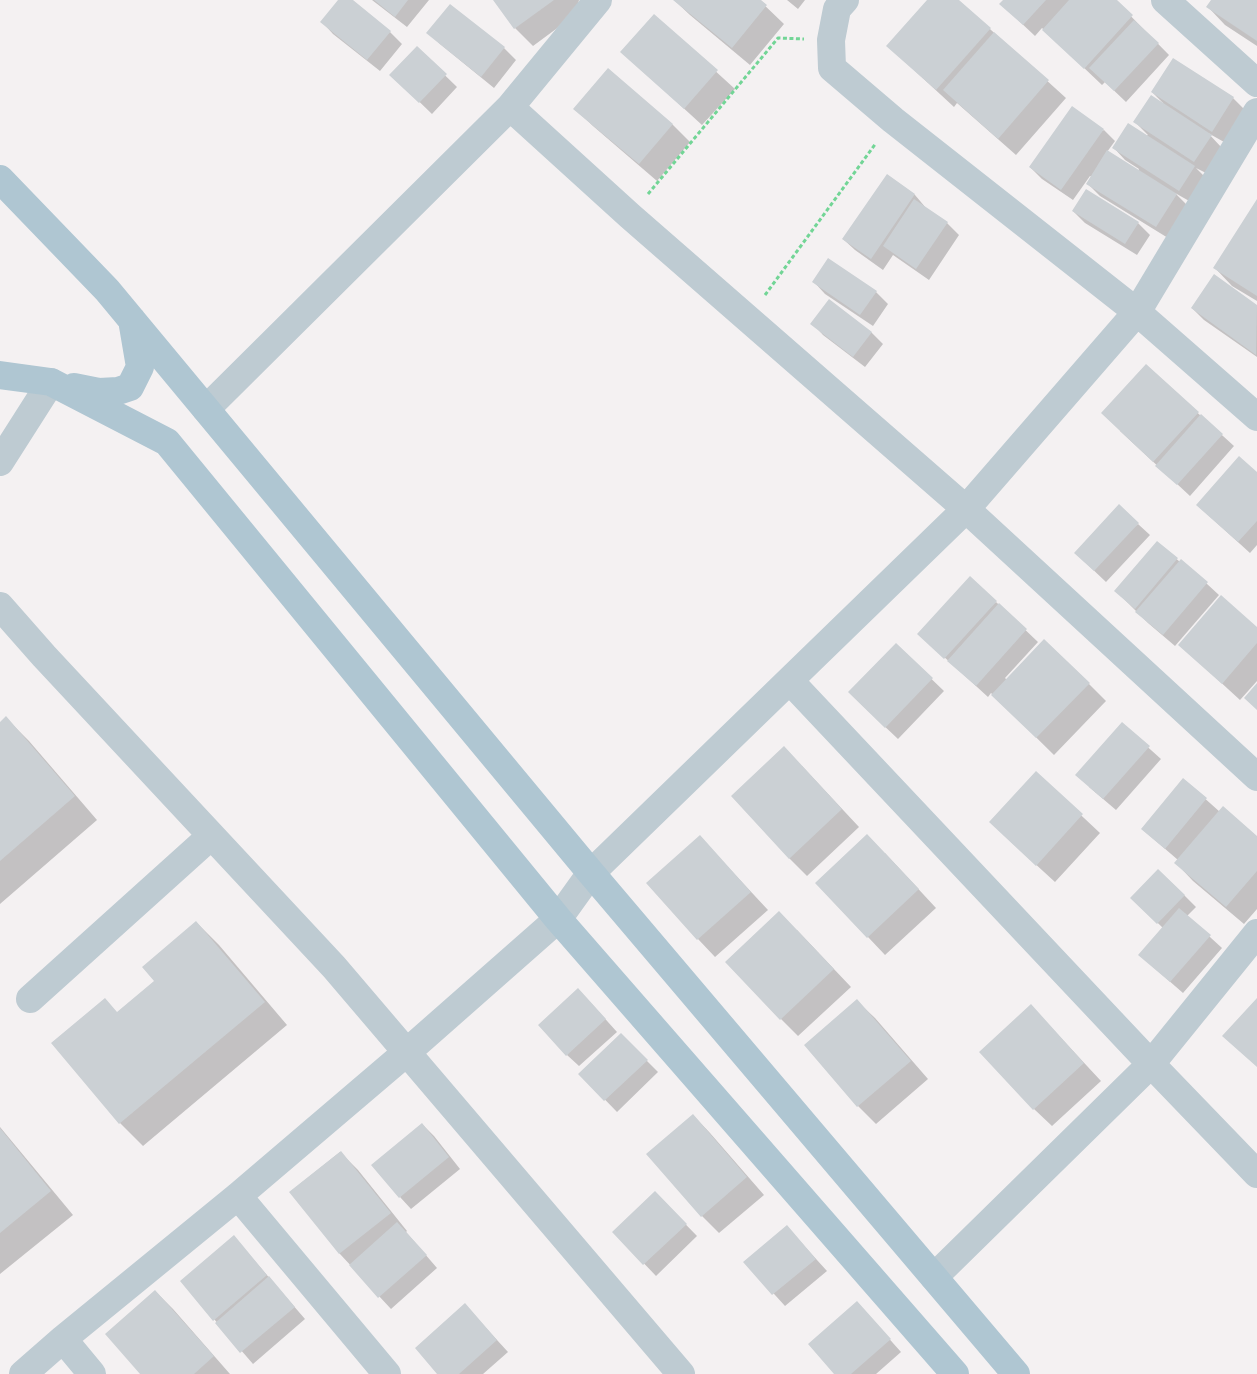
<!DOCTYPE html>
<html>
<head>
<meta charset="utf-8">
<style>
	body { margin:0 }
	canvas { display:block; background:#f4f1f2 }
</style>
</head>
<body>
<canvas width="1257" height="1374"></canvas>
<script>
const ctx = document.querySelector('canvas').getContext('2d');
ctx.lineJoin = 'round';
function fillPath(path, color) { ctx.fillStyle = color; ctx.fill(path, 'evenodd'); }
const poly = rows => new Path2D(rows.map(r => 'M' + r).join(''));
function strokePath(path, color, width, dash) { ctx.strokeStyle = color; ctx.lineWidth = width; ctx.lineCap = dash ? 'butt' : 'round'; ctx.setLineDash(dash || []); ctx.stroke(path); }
const shadow = poly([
	[340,0,351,0,390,32,402,44,380,71,333,34,322,22],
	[372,0,429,0,407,27],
	[495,0,579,0,575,15,533,46,515,28],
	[674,0,759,0,784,24,750,65,690,15],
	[787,0,805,0,798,9],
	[929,0,958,0,1066,98,1016,155,957,103,954,107,888,46],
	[1005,0,1115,0,1169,55,1126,102,1105,82,1102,85,1042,28,1035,36,1001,4],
	[1212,0,1257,0,1257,46,1225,25,1208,7],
	[654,15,735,89,702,125,622,52],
	[428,33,504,48,516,60,494,88,440,44],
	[417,48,457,87,432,114,403,86],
	[1152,92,1233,98,1245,110,1224,142,1208,133,1222,148,1206,173,1196,168,1206,178,1191,202,1175,193,1188,206,1168,238,1100,196,1088,184,1092,177,1090,176,1073,200,1042,179,1030,167,1104,130,1115,141,1107,152,1138,171,1139,169,1125,160,1114,148,1148,135,1135,122,1163,103],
	[575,109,672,124,690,142,657,181,593,126],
	[887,176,915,195,926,208,947,223,959,235,929,280,893,255,883,270,855,250,843,239],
	[1257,201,1257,301,1232,286,1215,268],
	[1073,211,1138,223,1150,235,1137,255,1085,223],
	[829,260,876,292,888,304,873,326,825,294,814,282],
	[1214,276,1257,306,1257,357,1204,320,1192,308],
	[812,323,871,332,883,344,865,367,823,335],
	[1146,366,1234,446,1190,496,1120,431],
	[1257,474,1257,545,1250,553,1197,505],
	[1138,524,1150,535,1106,582,1087,564],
	[1157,542,1180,562,1181,560,1219,595,1175,646,1148,623,1116,591],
	[996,602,1038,642,1005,678,1007,680,1089,684,1106,701,1054,755,991,693,988,697,931,645],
	[1257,628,1257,681,1240,700,1180,645],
	[896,645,944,691,898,739,861,704],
	[6,718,29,741,97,820,0,904,0,723],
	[1122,724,1161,759,1116,810,1089,787],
	[802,766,859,827,807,876,789,858],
	[1036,773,1100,833,1055,882,1009,840],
	[1183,779,1220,812,1257,837,1257,909,1244,924,1193,881,1176,863,1178,860,1142,829],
	[700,837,768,910,715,957,698,939],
	[885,853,936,908,885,955,817,883],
	[1184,895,1196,907,1187,916,1222,948,1183,993,1152,966,1163,928,1132,898],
	[196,922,219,945,287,1025,143,1146,120,1123,118,1013,156,981],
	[797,930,851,987,798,1036,781,1019],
	[857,1001,875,1018,928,1079,876,1124,858,1106,806,1045],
	[590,1002,617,1032,579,1066,567,1055],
	[1048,1024,1101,1081,1052,1126,1034,1109],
	[621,1035,658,1072,617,1112,580,1074],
	[693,1115,710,1133,764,1195,719,1233,702,1216],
	[422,1124,434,1136,460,1169,411,1209,400,1197],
	[0,1127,73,1215,0,1274],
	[340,1152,358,1170,407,1231,406,1232,437,1268,391,1309,340,1254,290,1192],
	[655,1193,697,1236,656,1276,614,1232],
	[787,1227,827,1271,785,1306,745,1262],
	[234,1237,305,1319,253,1364,181,1281],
	[155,1291,173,1309,230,1374,142,1374],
	[868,1315,901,1352,876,1374,836,1374],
	[476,1317,508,1352,483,1374,439,1374]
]);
const building = poly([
	[338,0,353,0,391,31,367,60,320,22],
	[374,0,408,0,395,17],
	[493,0,554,0,514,29],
	[673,0,761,0,767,5,732,48],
	[927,0,959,0,991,28,936,90,886,46],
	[1003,0,1046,0,1023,25,999,4],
	[1069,0,1117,0,1133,15,1084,69,1042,30],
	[1211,0,1257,0,1257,41,1206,7],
	[450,4,505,47,481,77,426,33],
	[654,14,718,70,684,109,620,52],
	[1134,20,1159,43,1114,91,1089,68],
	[994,32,1049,80,998,139,943,90],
	[417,46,447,74,419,103,389,75],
	[1173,58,1234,97,1212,132,1151,92],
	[608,68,673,124,639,164,573,109],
	[1151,95,1212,135,1194,162,1133,122],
	[1072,106,1104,129,1061,190,1029,167],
	[1128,123,1195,166,1179,191,1112,148],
	[1107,150,1177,194,1156,227,1086,184],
	[887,174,915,194,871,259,842,239],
	[1086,189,1139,222,1125,244,1072,211],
	[914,199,948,222,916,269,883,246],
	[1257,199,1257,296,1213,268],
	[828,258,877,291,860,315,812,282],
	[1214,274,1257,305,1256,355,1191,308],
	[829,299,872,332,853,357,810,324],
	[1146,364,1199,412,1153,462,1101,413],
	[1201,414,1223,434,1177,485,1155,466],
	[1239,456,1257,472,1257,521,1238,542,1196,505],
	[1119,504,1139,523,1094,571,1074,553],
	[1157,541,1178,558,1135,609,1114,591],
	[1181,559,1208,582,1163,635,1135,612],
	[970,576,997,601,944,659,917,634],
	[1221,595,1257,627,1257,643,1222,684,1178,645],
	[999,603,1027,629,976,686,947,661],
	[1044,639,1090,683,1036,738,991,695],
	[896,643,933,678,885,728,848,692],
	[1257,683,1257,710,1244,698],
	[6,716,75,796,0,861,0,722],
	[1122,722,1150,746,1103,799,1075,775],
	[784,746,842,809,789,859,731,796],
	[1036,771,1083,814,1036,866,989,822],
	[1183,778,1207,798,1165,849,1141,829],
	[1223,806,1257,836,1257,871,1226,907,1174,863],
	[867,834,919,889,867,938,815,883],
	[700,835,751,892,697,940,646,883],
	[1158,869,1185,895,1157,924,1130,898],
	[1179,908,1211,935,1170,982,1138,955],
	[779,911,834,969,780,1020,725,962],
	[196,921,265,1002,119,1124,51,1043,105,998,117,1012,154,981,142,967],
	[578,988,606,1019,566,1056,538,1025],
	[1257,998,1257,1067,1222,1036],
	[857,999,911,1061,857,1107,804,1045],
	[1031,1004,1084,1063,1033,1110,979,1052],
	[621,1033,648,1060,604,1101,578,1074],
	[693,1114,747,1177,701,1217,646,1154],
	[422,1123,449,1157,399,1198,371,1165],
	[0,1128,51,1191,0,1233],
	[341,1151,391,1213,339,1254,289,1192],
	[655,1191,687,1224,643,1265,612,1232],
	[397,1222,427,1255,378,1298,349,1265],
	[787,1225,816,1259,772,1295,743,1262],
	[234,1235,267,1275,213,1321,180,1281],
	[269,1276,295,1307,240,1353,215,1323],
	[155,1290,214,1356,194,1374,140,1374,105,1334],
	[857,1301,891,1339,851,1374,834,1374,808,1344],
	[465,1303,497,1340,459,1374,437,1374,415,1348]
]);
const path = poly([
	[648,194,778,38,804,39],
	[765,295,876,143]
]);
const minor = poly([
	[598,0,510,107,630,216,966,509,1257,777],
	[845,0,837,9,831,40,832,68,893,120,1137,312,1257,417],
	[1165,0,1257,83],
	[206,409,510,107],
	[0,462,51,382],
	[0,606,44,656,334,967,681,1374],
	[790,681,1151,1064,1257,1174],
	[30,999,211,836],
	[238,1196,387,1374],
	[934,1277,1151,1064,1257,933],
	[63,1339,92,1374],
	[23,1374,63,1339,238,1196,407,1052,558,919,591,873,966,509,1137,312,1257,112]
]);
const major = poly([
	[0,179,107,290,591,873,1016,1374],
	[0,375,51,382,167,442,558,919,955,1374],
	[74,387,99,392,118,391,130,387,140,367,132,320]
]);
fillPath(shadow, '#0003');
fillPath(building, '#cbd0d4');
strokePath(path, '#72d596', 3, [4, 2.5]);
strokePath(minor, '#becbd2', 28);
strokePath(major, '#afc6d2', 28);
</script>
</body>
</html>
